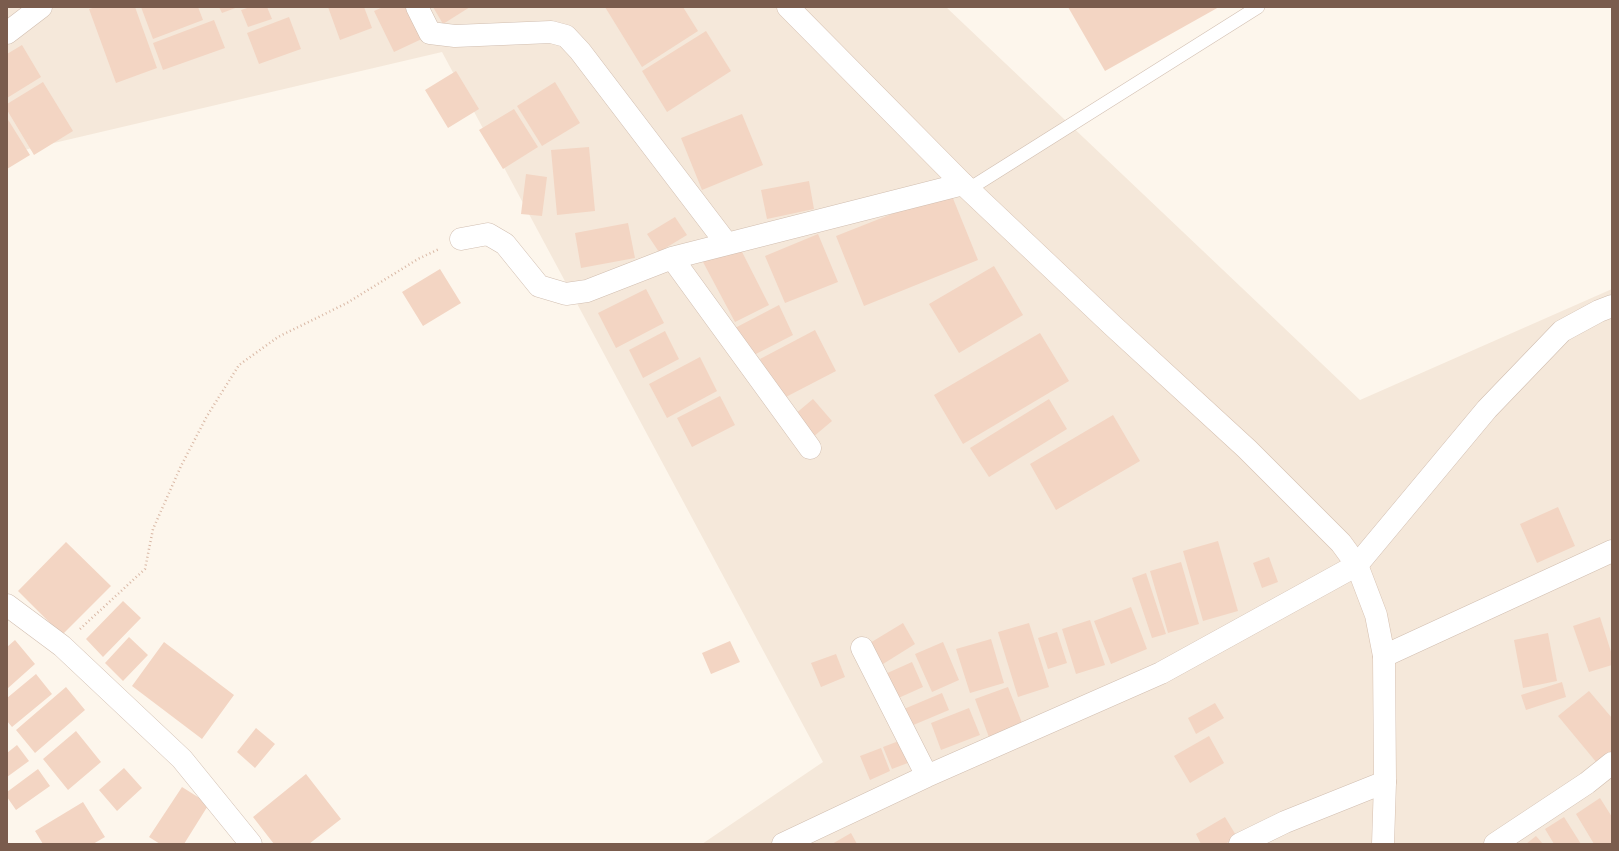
<!DOCTYPE html>
<html>
<head>
<meta charset="utf-8">
<style>
	body { margin:0 }
	#map { position:relative; width:1619px; height:851px; overflow:hidden; background:#fdf6ec; font-family:Figtree,sans-serif }
	canvas { display:block }
	.frame { position:absolute; inset:0; border:8px solid #7a5c4d; pointer-events:none }
</style>
</head>
<body>
<div id="map">
<canvas width="1619" height="851"></canvas>
<div class="frame"></div>
</div>
<script>
const ctx = document.querySelector('canvas').getContext('2d');
ctx.lineJoin = 'round';
function fillPath(path, color) { ctx.fillStyle = color; ctx.fill(path, 'evenodd'); }
const poly = rows => new Path2D(rows.map(r => 'M' + r).join(''));
function strokePath(path, color, width, dash) { ctx.strokeStyle = color; ctx.lineWidth = width; ctx.lineCap = dash ? 'butt' : 'round'; ctx.setLineDash(dash || []); ctx.stroke(path); }
const residential = poly([
	[7,7,946,7,1360,400,1612,289,1612,831,1601,844,702,844,823,762,442,52,7,154]
]);
const building = poly([
	[96,7,135,7,157,68,116,83,89,9],
	[141,7,198,7,203,20,153,39],
	[219,7,238,7,222,13],
	[250,7,267,7,272,19,248,27,241,10],
	[328,7,364,7,372,28,340,40],
	[383,7,412,7,426,37,394,52,374,11],
	[433,7,470,7,443,24],
	[605,7,683,7,698,31,642,67],
	[1068,7,1219,7,1105,71],
	[289,17,301,49,259,64,247,33],
	[214,20,225,48,163,70,153,43],
	[706,31,731,71,667,112,642,71],
	[22,45,41,77,7,98,7,54],
	[456,71,479,109,448,128,425,90],
	[43,82,73,131,34,155,7,110,7,104],
	[555,82,580,123,542,146,517,106],
	[514,109,538,147,503,169,479,130],
	[742,114,763,165,702,190,681,138],
	[7,118,30,155,7,169],
	[589,147,595,211,557,215,551,150],
	[526,174,547,177,542,216,521,214],
	[809,181,814,209,767,219,761,190],
	[950,191,978,260,864,306,836,236],
	[675,217,687,235,659,252,647,234],
	[628,223,635,258,581,268,575,233],
	[818,234,838,282,785,303,765,256],
	[738,244,769,305,735,322,703,262],
	[994,266,1023,315,959,353,929,304],
	[440,269,461,303,423,326,402,292],
	[646,289,664,323,616,348,598,313],
	[779,305,793,335,750,357,735,328],
	[815,330,836,371,782,399,760,359],
	[665,331,679,359,643,378,629,350],
	[1040,333,1069,381,963,444,934,395],
	[700,357,717,391,667,418,649,384],
	[720,396,735,425,692,447,677,418],
	[813,399,832,421,813,437,794,415],
	[1049,399,1067,429,989,477,970,448],
	[1113,415,1140,461,1056,510,1030,464],
	[1558,507,1575,546,1537,563,1520,524],
	[1218,541,1238,611,1203,621,1183,551],
	[66,542,111,586,62,635,18,591],
	[1269,557,1278,582,1262,588,1253,563],
	[1181,562,1199,624,1168,633,1150,571],
	[1146,573,1166,634,1152,638,1132,578],
	[123,601,141,618,103,657,86,639],
	[1131,607,1147,649,1111,664,1094,621],
	[1600,617,1612,655,1612,665,1589,672,1573,626],
	[1090,620,1105,665,1076,674,1062,629],
	[903,623,915,644,883,664,870,643],
	[1029,623,1049,687,1018,697,998,632],
	[1057,632,1067,663,1048,669,1038,638],
	[1548,633,1557,681,1523,688,1514,640],
	[129,637,148,655,123,681,105,663],
	[991,639,1004,683,970,693,956,649],
	[15,640,35,664,7,689,7,647],
	[730,641,740,662,711,674,702,653],
	[164,642,234,695,202,739,132,686],
	[943,642,959,680,932,692,915,654],
	[836,654,845,677,821,687,811,663],
	[912,662,923,687,894,700,883,675],
	[36,674,52,694,12,727,7,721,7,698],
	[1562,682,1566,697,1526,710,1521,695],
	[66,687,85,710,35,753,16,730],
	[1008,687,1024,728,990,740,975,699],
	[1589,691,1612,718,1612,752,1597,763,1558,716],
	[942,693,949,710,911,726,904,709],
	[1215,703,1224,718,1196,734,1188,718],
	[969,708,980,735,941,750,931,723],
	[256,728,275,744,255,768,237,752],
	[76,731,101,762,68,790,43,759],
	[1209,736,1224,763,1190,783,1174,756],
	[904,739,913,761,892,769,883,747],
	[17,745,29,761,7,777,7,753],
	[881,748,890,771,870,780,860,756],
	[124,768,142,788,117,811,99,790],
	[38,769,50,786,16,810,7,797,7,792],
	[306,774,341,819,309,844,274,844,253,817],
	[182,787,209,804,184,844,160,844,149,837],
	[1600,798,1612,817,1612,844,1594,844,1576,814],
	[83,802,105,837,93,844,43,844,35,831],
	[1225,817,1237,837,1225,844,1201,844,1196,834],
	[1564,817,1581,844,1554,844,1545,829],
	[851,833,857,844,832,844],
	[1536,836,1543,844,1526,844]
]);
const path = poly([
	[80,629,145,569,153,529,181,466,207,416,239,365,278,337,347,303,418,259,439,249]
]);
const lane = poly([
	[969,189,1258,7]
]);
const street = poly([
	[417,7,430,33,455,36,551,32,566,36,580,51,727,244],
	[7,33,41,7],
	[461,239,488,234,505,244,539,286,566,294,587,291,672,258,963,184],
	[672,258,810,448],
	[7,605,62,646,182,759,251,844],
	[862,648,927,776],
	[1384,656,1612,551],
	[783,844,927,776,1161,673,1357,565,1487,409,1562,331,1599,311,1612,306],
	[1240,844,1285,822,1385,782],
	[1495,844,1587,783,1612,763]
]);
const secondary = poly([
	[788,7,963,184,1112,325,1247,449,1341,543,1357,565,1376,615,1384,656,1385,782,1383,844]
]);
fillPath(residential, '#f5e8da');
fillPath(building, '#f3d5c3');
strokePath(lane, '#d1beb0', 14);
strokePath(street, '#d1beb0', 23);
strokePath(secondary, '#d6c0b0', 23);
strokePath(path, '#d9b8a5', 2.5, [1, 3]);
strokePath(lane, '#fff', 13);
strokePath(street, '#fff', 22);
strokePath(secondary, '#fff', 22);
</script>
</body>
</html>
